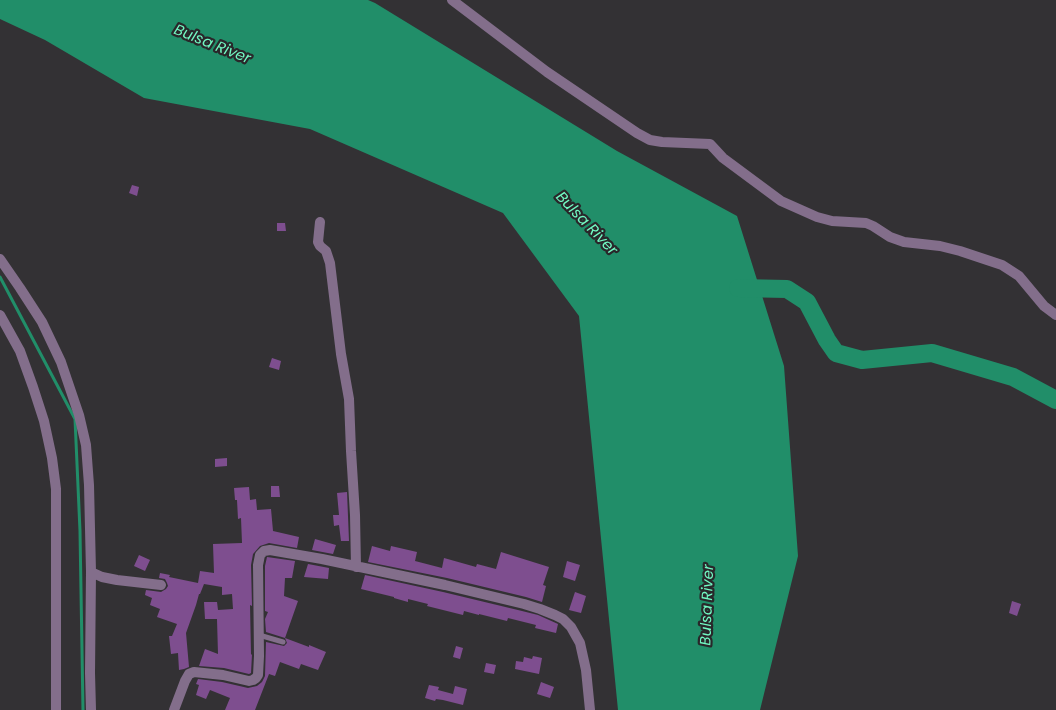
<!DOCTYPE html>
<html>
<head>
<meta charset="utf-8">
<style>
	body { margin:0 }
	canvas { display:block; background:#333134 }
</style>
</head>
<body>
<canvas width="1056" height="710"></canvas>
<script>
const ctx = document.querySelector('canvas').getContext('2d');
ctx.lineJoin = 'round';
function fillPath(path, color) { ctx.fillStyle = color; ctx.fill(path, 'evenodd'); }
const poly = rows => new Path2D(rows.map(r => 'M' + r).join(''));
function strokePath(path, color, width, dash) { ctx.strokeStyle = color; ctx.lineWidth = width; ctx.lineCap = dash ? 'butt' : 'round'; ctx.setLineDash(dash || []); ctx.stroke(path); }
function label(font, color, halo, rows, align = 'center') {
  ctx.font = font + ' Poppins,sans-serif'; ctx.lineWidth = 4.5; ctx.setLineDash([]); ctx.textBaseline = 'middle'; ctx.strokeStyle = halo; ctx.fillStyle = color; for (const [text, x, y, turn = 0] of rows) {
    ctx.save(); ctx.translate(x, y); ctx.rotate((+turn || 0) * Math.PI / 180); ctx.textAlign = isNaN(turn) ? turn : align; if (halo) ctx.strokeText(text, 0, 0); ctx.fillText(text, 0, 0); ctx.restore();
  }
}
const water = poly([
	[0,0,368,0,375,3,617,151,737,216,784,366,798,556,760,710,618,710,579,316,503,213,310,129,144,98,45,40,0,19]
]);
const stream = poly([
	[0,277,75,419,80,531,83,710]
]);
const river = poly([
	[738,288,787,289,807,302,827,340,836,353,862,360,932,353,1013,377,1056,400]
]);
const building = poly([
	[132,185,139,187,137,196,129,193],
	[277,223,285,223,286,231,277,231],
	[272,358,281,361,279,370,269,367],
	[227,458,227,466,215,467,215,459],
	[271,486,279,486,280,497,271,497],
	[249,487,250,500,256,499,257,510,271,509,273,531,299,537,297,548,269,543,260,546,253,554,251,565,252,606,250,605,251,655,252,654,251,673,249,674,224,668,199,666,205,649,218,654,217,619,205,619,204,602,217,602,218,610,233,609,232,594,222,595,222,587,204,584,200,594,199,594,196,605,186,633,189,667,184,669,179,670,178,653,171,654,169,636,172,636,177,624,157,617,160,609,150,605,152,598,145,595,146,590,161,592,166,589,168,586,167,583,165,579,159,578,160,573,170,575,169,577,198,583,200,571,214,573,213,544,242,543,241,518,238,519,237,500,235,500,234,488],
	[347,492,349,541,341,541,339,525,334,526,333,515,339,515,337,493],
	[315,539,336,545,333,554,312,550],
	[372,546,390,551,391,546,417,552,415,561,442,568,444,558,476,567,477,564,496,569,501,552,549,567,543,585,546,586,542,602,526,597,447,578,368,562],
	[139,555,150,560,145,571,134,566],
	[267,557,295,561,292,578,285,578,284,596,298,601,285,638,266,632,265,619,268,612,265,611,265,566],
	[567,561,580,565,575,581,563,577],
	[308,564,329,568,328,579,304,577],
	[365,575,443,592,522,611,538,615,558,624,556,633,535,628,536,625,508,618,507,621,479,614,479,615,464,611,463,615,427,606,428,604,408,599,408,602,394,598,394,597,361,589],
	[575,592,586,596,581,613,569,610],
	[1012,601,1021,604,1017,616,1009,613],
	[285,638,309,647,309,645,326,652,318,670,301,664,299,669,280,662,275,676,269,674,255,710,225,710,230,698,210,690,206,699,196,695,199,685,196,684,198,679,222,682,248,688,257,686,262,682,265,676,266,642,284,646,287,643],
	[456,646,463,648,460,659,453,657],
	[533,656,542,658,539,674,515,669,516,661,523,662,524,657,532,659],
	[486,663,496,665,494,674,484,672],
	[541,682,554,687,550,698,537,694],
	[429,685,439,687,438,690,453,694,455,686,467,689,463,705,443,700,436,699,435,701,425,698]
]);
const service = poly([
	[259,635,283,642]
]);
const minor = poly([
	[452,0,547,72,637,133,650,140,662,142,710,144,723,158,781,201,817,217,832,221,866,223,873,226,890,237,904,242,940,246,960,251,1002,265,1019,276,1044,306,1056,315],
	[320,222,318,242,320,246,326,251,330,263,341,354,349,399,351,451,355,515,356,567],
	[0,259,20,288,42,322,61,362,79,415,86,445,89,485,91,572,90,673,91,710],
	[0,315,20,351,33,387,44,421,52,458,56,489,56,710],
	[91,572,102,577,117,580,161,585],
	[174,710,185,681,189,674,194,672,223,675,249,681,253,680,256,678,258,675,259,656,258,565,260,555,264,551,270,550,322,559,445,585,524,604,540,609,555,615,563,619,571,627,580,643,586,670,590,710]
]);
const waterNames = [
	["Bulsa River",212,45,22],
	["Bulsa River",586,224,46],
	["Bulsa River",708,605,-88]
];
fillPath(water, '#218e69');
strokePath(stream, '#218e69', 3);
strokePath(river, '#218e69', 18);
fillPath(building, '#7e4e8f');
strokePath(service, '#836e8b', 5);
strokePath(minor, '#836e8b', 10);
label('italic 15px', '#72f9c3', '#29272a', waterNames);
</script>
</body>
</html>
